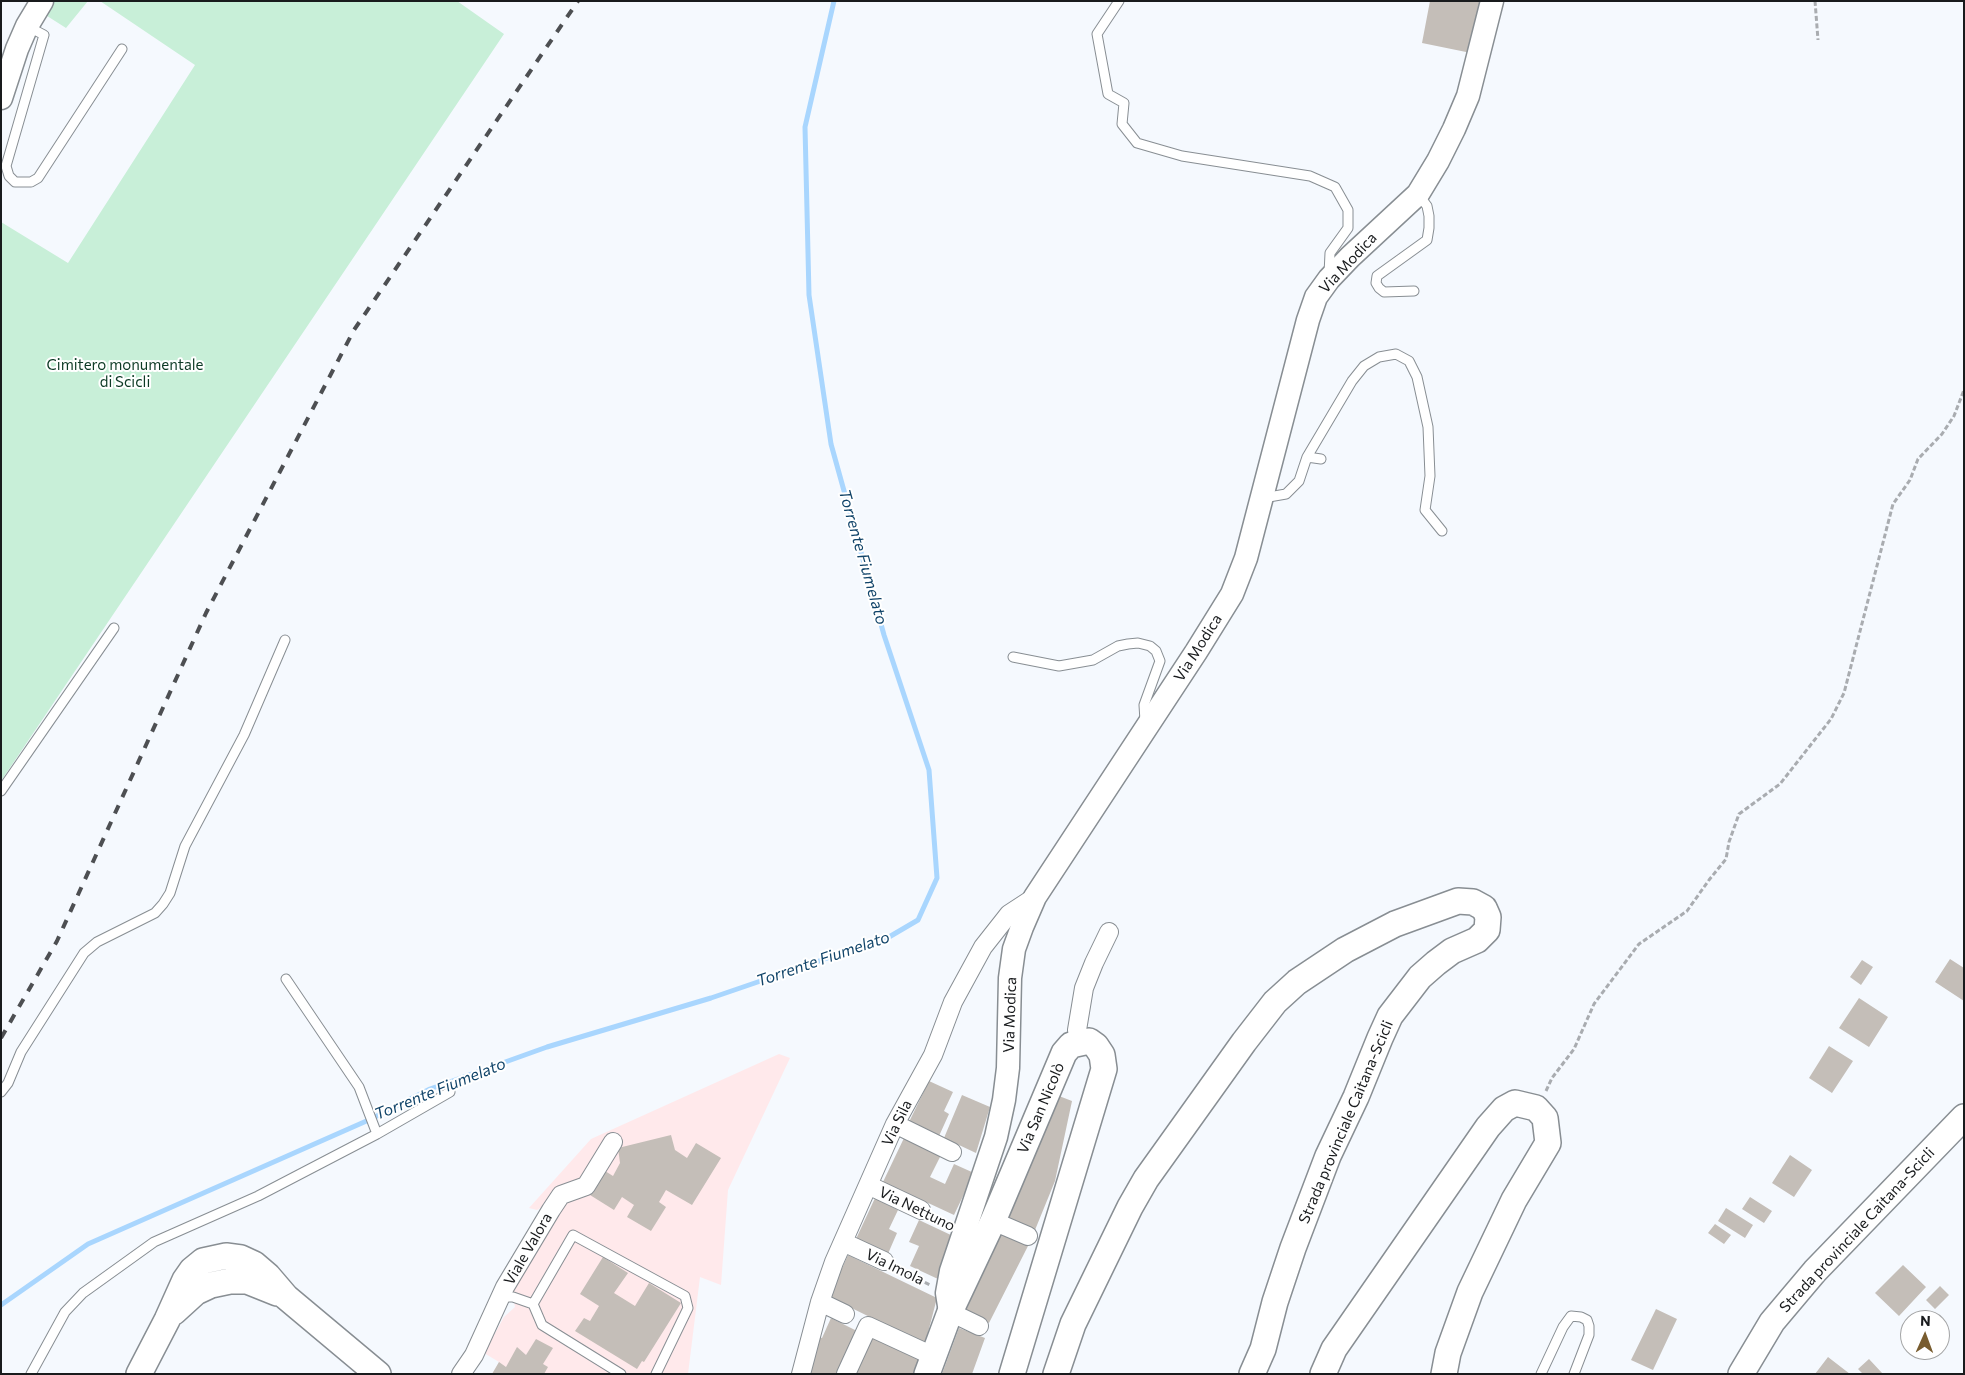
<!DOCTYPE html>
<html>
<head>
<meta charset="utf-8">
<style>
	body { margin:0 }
	#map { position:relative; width:1965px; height:1375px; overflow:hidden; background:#f5f9fe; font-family:Commissioner,sans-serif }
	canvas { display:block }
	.frame { position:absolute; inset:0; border:2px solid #191b1d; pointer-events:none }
	.north { position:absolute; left:1900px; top:1310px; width:50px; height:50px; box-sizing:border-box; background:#fff; border:1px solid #a3a4a5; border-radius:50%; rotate:2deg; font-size:14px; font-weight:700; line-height:20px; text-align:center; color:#191b1d }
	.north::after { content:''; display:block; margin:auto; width:18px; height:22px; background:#785c2f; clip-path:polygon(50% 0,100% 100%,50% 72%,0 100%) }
</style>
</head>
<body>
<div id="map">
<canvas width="1965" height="1375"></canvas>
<div class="frame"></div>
<div class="north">N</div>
</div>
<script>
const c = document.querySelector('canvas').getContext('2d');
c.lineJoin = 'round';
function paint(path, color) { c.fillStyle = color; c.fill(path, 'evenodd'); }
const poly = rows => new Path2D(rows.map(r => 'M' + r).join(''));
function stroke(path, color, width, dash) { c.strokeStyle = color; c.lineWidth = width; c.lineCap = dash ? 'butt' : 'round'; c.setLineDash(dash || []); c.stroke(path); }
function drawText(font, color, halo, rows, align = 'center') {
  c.font = font + ' Commissioner,sans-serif'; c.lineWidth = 4; c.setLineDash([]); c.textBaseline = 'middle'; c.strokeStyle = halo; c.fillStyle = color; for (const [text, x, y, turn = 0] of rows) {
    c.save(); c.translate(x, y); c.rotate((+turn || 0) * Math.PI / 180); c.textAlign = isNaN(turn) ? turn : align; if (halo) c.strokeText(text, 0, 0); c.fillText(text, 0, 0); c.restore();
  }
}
paint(poly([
	[779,1054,790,1058,728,1190,721,1285,700,1277,688,1374,492,1374,499,1362,484,1353,504,1317,515,1307,512,1291,557,1219,557,1213,544,1206,537,1210,529,1208,591,1139]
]), '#ffe9eb');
paint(poly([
	[55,1,88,1,66,28,44,14],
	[100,1,457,1,504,34,1,781,1,222,68,263,195,65]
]), '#c8efd8');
stroke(poly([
	[1,1305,88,1244,371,1119,430,1089,547,1047,711,998,889,937,918,920,937,878,929,770,884,635,831,444,809,295,805,127,834,1]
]), '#a9d6fe', 5);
paint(poly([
	[1430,1,1482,1,1471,53,1422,43],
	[1950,959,1964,968,1964,1001,1935,982],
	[1862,960,1873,967,1861,985,1850,977],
	[1859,998,1888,1017,1869,1047,1839,1028],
	[1829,1046,1853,1061,1832,1093,1809,1078],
	[929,1081,953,1092,944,1111,949,1114,939,1136,909,1122],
	[962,1095,990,1107,976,1153,944,1138],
	[1059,1096,1072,1101,1055,1181,1035,1230,1007,1219],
	[671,1135,675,1150,687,1158,696,1143,721,1158,692,1205,666,1190,659,1202,666,1207,651,1231,627,1217,634,1205,622,1197,614,1210,590,1195,605,1171,613,1176,620,1163,618,1148],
	[904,1138,941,1155,930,1177,945,1184,954,1164,974,1173,954,1215,883,1182],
	[1790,1155,1812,1170,1794,1197,1772,1183],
	[1750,1197,1772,1211,1764,1223,1742,1209],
	[875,1198,898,1210,889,1229,897,1233,887,1256,856,1239],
	[1726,1208,1753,1225,1745,1238,1718,1221],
	[919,1220,953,1236,938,1279,910,1266,919,1246,909,1242],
	[1715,1224,1731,1235,1724,1244,1708,1233],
	[1001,1233,1028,1246,989,1323,965,1312],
	[848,1255,937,1298,925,1344,829,1297],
	[603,1257,628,1273,614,1293,635,1306,649,1283,681,1303,644,1362,642,1361,637,1369,575,1331,584,1318,590,1321,599,1306,580,1294],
	[1903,1265,1926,1287,1899,1316,1875,1293],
	[1940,1286,1949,1295,1935,1309,1926,1300],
	[1656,1309,1677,1319,1653,1370,1631,1360],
	[831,1318,859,1332,838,1374,810,1374,819,1337,822,1338],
	[959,1328,985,1338,972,1374,942,1374],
	[871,1336,921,1360,917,1374,853,1374],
	[536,1339,553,1348,543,1364,548,1367,544,1374,492,1374,499,1362,506,1367,517,1347,526,1355],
	[1828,1357,1850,1374,1815,1374],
	[1869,1359,1883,1374,1863,1374,1858,1369]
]), '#c4beb8');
const service = poly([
	[1119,1,1097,34,1108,94,1124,103,1122,124,1137,143,1182,156,1310,176,1335,187,1348,210,1348,228,1330,253,1329,274],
	[27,26,44,35,6,166,9,176,15,182,31,182,38,178,122,49],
	[1414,291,1384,292,1379,288,1376,283,1377,276,1427,240,1429,228,1429,216,1427,206,1418,194],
	[1307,457,1352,381,1364,366,1379,357,1396,354,1409,361,1417,377,1428,427,1430,476,1425,510,1442,531],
	[1263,498,1286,494,1299,481,1307,457,1321,459],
	[1013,657,1059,666,1093,660,1118,646,1128,644,1138,643,1150,646,1156,651,1160,661,1144,705,1145,721],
	[1,791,114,628],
	[286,979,359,1087,377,1134],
	[1,1092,8,1083,21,1052,84,953,97,942,155,913,163,904,170,893,185,846,244,735,285,640],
	[501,1297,513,1297,533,1304,542,1325,621,1374],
	[533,1304,573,1235,685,1296,688,1308,656,1374],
	[31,1374,65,1312,83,1293,154,1242,258,1196,377,1134,450,1092],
	[1541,1374,1563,1327,1571,1316,1581,1317,1587,1320,1589,1326,1589,1335,1574,1374]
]);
const minor = poly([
	[1080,1042,1077,1030,1084,988,1094,963,1109,932],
	[895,1124,952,1152],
	[868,1185,921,1210],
	[993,1221,1028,1236],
	[843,1242,884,1261],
	[820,1302,845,1314],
	[950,1312,979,1326],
	[461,1374,474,1355,505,1287,551,1210,561,1195,586,1186,613,1142],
	[801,1374,820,1302,834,1262,895,1124,933,1055,953,1002,983,947,1009,914,1035,897],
	[846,1374,868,1326,933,1356]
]);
const tertiary = poly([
	[1,98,17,49,27,26,42,1],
	[950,1312,947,1293,951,1271,996,1137,1004,1100,1008,1068,1010,978,1014,949,1022,927,1035,897,1196,652,1232,594,1246,558,1308,320,1316,297,1329,279,1350,257,1418,194,1438,161,1454,129,1468,96,1492,1]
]);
const secondary = poly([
	[174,1312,196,1292,211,1285,230,1281,247,1281,277,1293],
	[139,1374,167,1320,185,1280,192,1270,203,1261,226,1256,241,1258,254,1264,268,1276,286,1297,378,1374],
	[927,1374,950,1312,993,1221,1064,1053,1071,1045,1089,1041,1096,1046,1102,1055,1104,1069,1012,1374],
	[1056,1374,1073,1324,1130,1207,1146,1179,1244,1042,1275,1002,1297,982,1345,950,1395,924,1458,901,1473,902,1484,908,1488,917,1487,930,1477,940,1452,951,1436,963,1420,977,1390,1016,1380,1038,1356,1097,1328,1156,1293,1248,1275,1302,1263,1349,1252,1374],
	[1323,1374,1334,1349,1488,1127,1504,1109,1515,1103,1536,1108,1545,1118,1548,1143,1514,1200,1470,1292,1448,1353,1444,1374],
	[1741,1374,1772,1322,1815,1271,1964,1117]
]);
stroke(service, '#888e93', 11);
stroke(minor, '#888e93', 20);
stroke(tertiary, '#888e93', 25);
stroke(secondary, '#888e93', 28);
stroke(poly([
	[1815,1,1818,40],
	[1546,1091,1552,1078,1574,1049,1594,1004,1639,944,1687,911,1709,880,1726,859,1729,842,1739,814,1780,784,1831,719,1844,693,1893,504,1910,480,1918,459,1942,434,1954,416,1964,390],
	[934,1217,946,1223],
	[898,1269,930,1285]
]), '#a9acb0', 3, [5, 2.5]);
stroke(service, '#fff', 9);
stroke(minor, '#fff', 18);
stroke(tertiary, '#fff', 22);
stroke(secondary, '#fff', 25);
stroke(poly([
	[1,1038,57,941,206,613,354,330,578,1]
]), '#4d4f52', 4, [9, 9]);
drawText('15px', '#191b1d', '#fff', [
	["Via Modica",1348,263,-47],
	["Via Modica",1198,648,-58],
	["Via Modica",1010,1015,-88],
	["Via San Nicolò",1041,1108,-67],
	["Strada provinciale Caitana-Scicli",1346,1122,-67],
	["Via Sila",897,1123,-64],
	["Via Nettuno",917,1209,26],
	["Strada provinciale Caitana-Scicli",1857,1230,-47],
	["Viale Valora",528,1249,-60],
	["Via Imola",895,1267,26]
]);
drawText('15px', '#0d3a25', '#fff', [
	["Cimitero monumentale",125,365],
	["di Scicli",125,382]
]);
drawText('italic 16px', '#114469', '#fff', [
	["Torrente Fiumelato",863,557,74],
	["Torrente Fiumelato",823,959,-19],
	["Torrente Fiumelato",440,1089,-22]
]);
</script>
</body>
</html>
